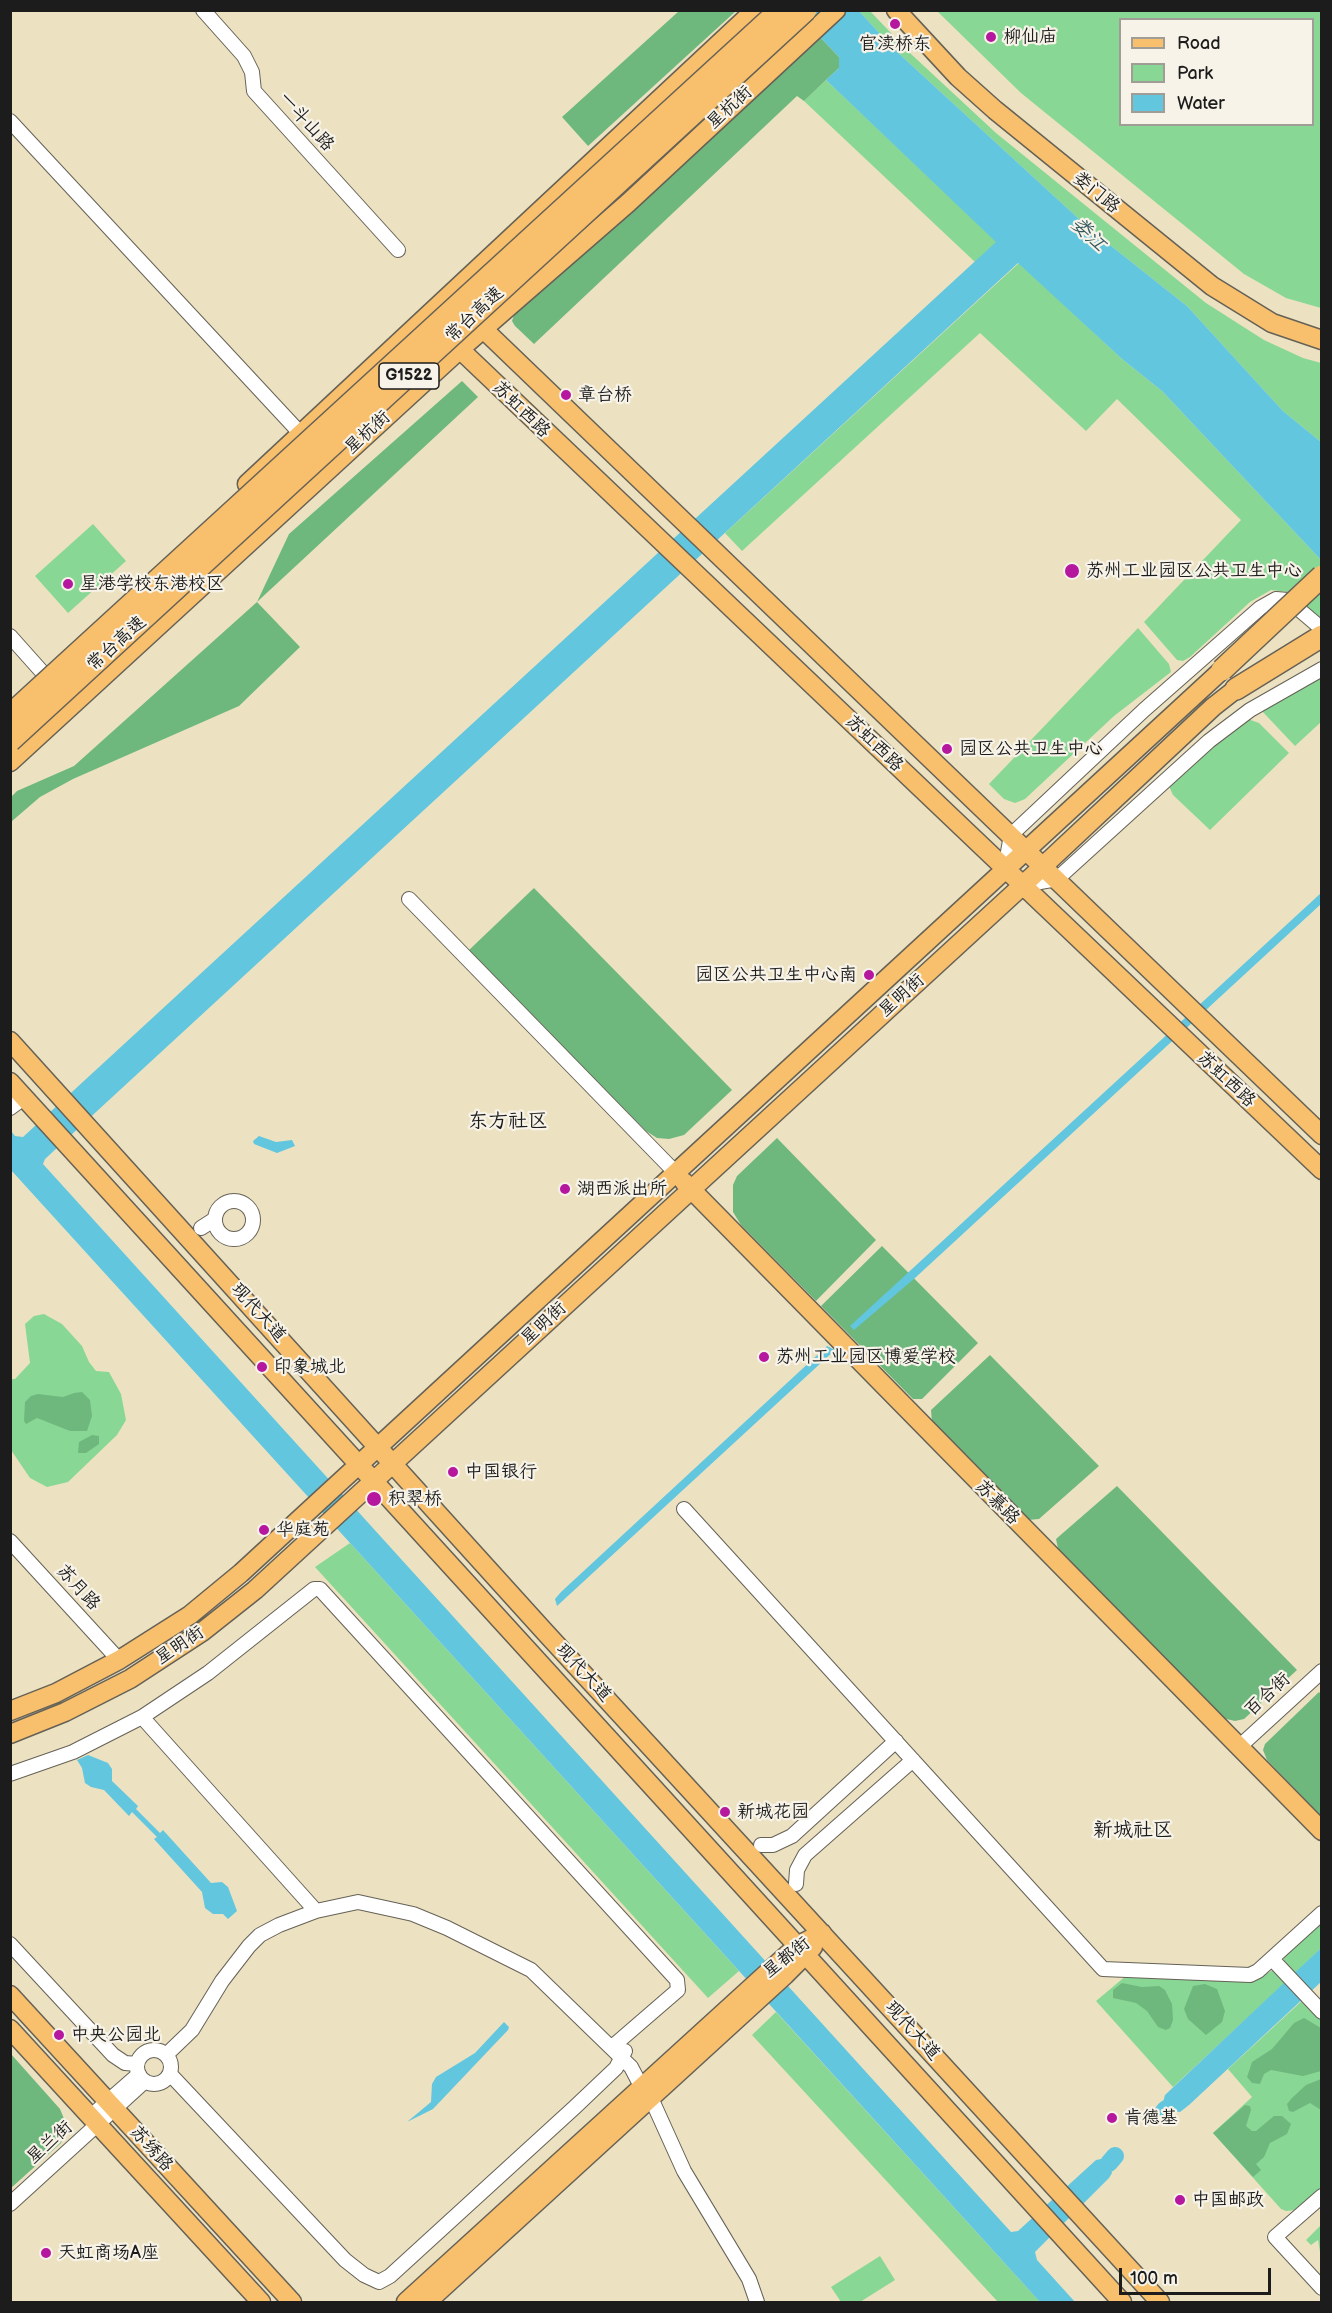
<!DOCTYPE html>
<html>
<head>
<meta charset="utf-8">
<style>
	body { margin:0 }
	#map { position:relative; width:1332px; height:2313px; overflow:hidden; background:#ece2c2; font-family:"Balsamiq Sans",sans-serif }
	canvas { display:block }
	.frame { position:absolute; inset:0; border:12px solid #1c1c1c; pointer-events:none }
	.legend { position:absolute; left:1119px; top:18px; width:195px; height:108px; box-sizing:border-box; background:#f7f3e8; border:2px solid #9f9d96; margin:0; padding:8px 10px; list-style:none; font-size:18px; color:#1c1c1c }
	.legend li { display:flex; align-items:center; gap:12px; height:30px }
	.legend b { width:30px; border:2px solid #9f9d96 }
	.scale { position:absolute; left:1119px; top:2268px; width:152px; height:27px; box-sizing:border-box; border:3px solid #1c1c1c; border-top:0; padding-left:8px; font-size:18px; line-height:21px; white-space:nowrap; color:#1c1c1c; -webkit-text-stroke:4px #f7f3e8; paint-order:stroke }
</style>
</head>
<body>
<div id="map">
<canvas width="1332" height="2313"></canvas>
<div class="frame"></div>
<ul class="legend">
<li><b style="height:8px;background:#f8bf6c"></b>Road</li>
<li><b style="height:16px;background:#89d795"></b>Park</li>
<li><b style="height:16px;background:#61c6de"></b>Water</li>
</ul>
<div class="scale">100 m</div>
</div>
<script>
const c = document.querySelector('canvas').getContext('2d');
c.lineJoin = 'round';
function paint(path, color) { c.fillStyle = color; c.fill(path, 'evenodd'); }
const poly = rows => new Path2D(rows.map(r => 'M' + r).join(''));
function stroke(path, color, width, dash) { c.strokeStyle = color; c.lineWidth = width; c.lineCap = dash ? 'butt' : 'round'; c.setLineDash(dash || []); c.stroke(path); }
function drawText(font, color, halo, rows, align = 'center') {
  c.font = font + ' "Balsamiq Sans","LXGW WenKai TC",sans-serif'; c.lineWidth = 4.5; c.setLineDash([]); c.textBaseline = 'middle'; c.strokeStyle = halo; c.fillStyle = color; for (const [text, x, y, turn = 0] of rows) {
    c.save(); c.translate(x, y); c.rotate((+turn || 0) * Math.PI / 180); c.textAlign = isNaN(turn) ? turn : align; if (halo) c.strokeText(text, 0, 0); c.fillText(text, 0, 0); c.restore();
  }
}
paint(poly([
	[859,11,870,11,910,53,996,133,1206,303,1264,340,1303,358,1321,363,1321,442,1283,411,1187,306,1091,230,895,50],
	[937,11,1321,11,1321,308,1286,298,1244,274,1021,93],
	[1120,20,1312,20,1312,124,1120,124],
	[826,80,997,242,975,262,804,101],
	[1019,263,1122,359,1162,391,1321,560,1321,623,1288,592,1271,590,1250,602,1190,657,1183,661,1177,660,1144,622,1241,520,1117,399,1086,431,980,333,742,551,725,533],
	[93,524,126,561,68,613,35,576],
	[1138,628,1169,664,1171,672,1114,716,1025,799,1015,803,1004,799,989,784],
	[1321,672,1321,722,1295,746,1261,710],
	[1248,719,1259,723,1289,753,1210,830,1173,795,1169,786,1219,740],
	[44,1314,62,1324,82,1346,89,1362,96,1371,109,1372,121,1394,126,1420,117,1435,68,1482,47,1487,30,1478,11,1450,10,1379,15,1379,30,1363,25,1324,34,1316],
	[350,1543,739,1971,708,1998,315,1567],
	[1321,1919,1321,1948,1293,1975,1284,1962,1284,1955],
	[1273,1970,1287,1981,1173,2087,1096,2001,1127,1975,1252,1982],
	[1305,1998,1321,2016,1321,2190,1296,2210,1286,2211,1281,2209,1213,2133,1252,2097,1228,2069],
	[776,2012,1040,2302,998,2302,752,2035],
	[1321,2225,1321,2258,1318,2240,1311,2245,1306,2240],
	[880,2256,895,2280,860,2302,841,2302,831,2287]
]), '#89d795');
paint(poly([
	[679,11,736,11,588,146,562,117],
	[820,37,839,57,839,68,826,80,804,101,797,96,534,344,515,326,512,321,515,312],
	[462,381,478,397,257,602,300,647,239,706,73,779,40,797,11,822,11,797,17,791,74,766,257,602,289,534],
	[534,888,732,1090,684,1135,669,1139,657,1138,646,1131,468,951],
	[777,1138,876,1240,816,1301,741,1225,733,1212,733,1185,737,1176],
	[882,1246,978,1343,922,1399,913,1399,821,1306],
	[990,1355,1099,1466,1039,1519,1028,1520,932,1423,931,1410],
	[74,1393,82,1392,90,1400,92,1416,87,1431,70,1431,37,1418,26,1424,24,1421,25,1402,31,1396,38,1394,63,1397],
	[92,1435,99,1436,99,1444,86,1453,78,1453,79,1442],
	[1117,1486,1297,1670,1244,1719,1235,1721,1222,1718,1059,1553,1056,1539],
	[1319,1692,1322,1695,1321,1816,1267,1760,1263,1750,1265,1744],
	[1122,1983,1142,1987,1159,1986,1165,1990,1172,2004,1173,2020,1170,2028,1166,2030,1158,2027,1147,2011,1136,2003,1113,1998,1113,1990],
	[1205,1984,1217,1989,1225,2011,1222,2022,1206,2035,1188,2019,1184,2009,1193,1986],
	[1304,2018,1321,2028,1321,2071,1303,2076,1271,2070,1264,2074,1260,2084,1252,2083,1247,2077,1252,2062,1272,2049,1294,2023],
	[11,2054,60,2109,67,2126,61,2143,11,2188],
	[1321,2079,1321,2110,1310,2103,1293,2112,1289,2111,1287,2104,1292,2098,1306,2085],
	[1245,2105,1250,2106,1251,2110,1246,2126,1252,2131,1256,2131,1274,2116,1282,2116,1291,2124,1287,2134,1270,2143,1264,2157,1256,2164,1261,2170,1253,2177,1213,2133]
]), '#6eb87e');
paint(poly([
	[795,11,859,11,895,50,1091,230,1187,306,1283,411,1321,442,1321,560,1162,391,1122,359,1018,263,45,1159,43,1164,1011,2232,1018,2231,1096,2160,1101,2159,1109,2163,1112,2173,1109,2178,1035,2252,1037,2260,1075,2302,1040,2302,11,1170,11,1131,15,1136,23,1137,996,242,826,80,839,68,839,57],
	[1321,893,1321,904,915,1278,854,1330,850,1326],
	[259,1136,276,1142,292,1140,295,1146,277,1153,254,1144,253,1141],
	[827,1346,835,1350,557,1606,555,1599,561,1592],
	[88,1755,108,1763,112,1769,112,1781,138,1806,136,1809,160,1833,163,1830,211,1883,222,1882,228,1887,237,1911,228,1919,223,1914,213,1914,205,1908,202,1892,154,1839,157,1837,132,1812,129,1816,104,1790,91,1787,85,1783,82,1768,77,1760],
	[1321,1948,1321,1982,1189,2105,1180,2112,1168,2111,1163,2102,1165,2095],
	[504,2022,509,2027,508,2030,433,2109,407,2122,431,2102,432,2084,436,2077,475,2053]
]), '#61c6de');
stroke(poly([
	[1164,2111,1166,2109],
	[1109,2163,1115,2156]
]), '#61c6de', 18);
const minor = poly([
	[203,10,244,56,252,72,254,91,398,250],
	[10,121,301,434],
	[10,636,43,673],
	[1005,869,1011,835,1144,710,1260,608,1276,599,1288,600,1322,629],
	[1023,885,1057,879,1209,741,1250,710,1322,669],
	[409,899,675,1172],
	[10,1108,25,1097],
	'215 1220a19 19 0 1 1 38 0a19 19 0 1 1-38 0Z',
	[201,1228,215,1219],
	[684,1509,1103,1969,1250,1975,1258,1971,1322,1913],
	[10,1541,119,1660],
	[142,1717,316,1911],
	[1239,1747,1322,1671],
	[10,1774,73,1752,142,1717,208,1673,314,1589,320,1589,677,1980,678,1990,612,2047],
	[761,1845,773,1845,792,1836,896,1741],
	[796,1884,797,1870,805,1855,913,1760],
	[10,1944,113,2055,125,2063,137,2064],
	[1272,1959,1322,2012],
	'137 2067a17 17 0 1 1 34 0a17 17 0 1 1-34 0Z',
	[166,2055,192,2030,222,1981,249,1946,260,1935,279,1925,316,1911,358,1902,413,1914,447,1928,531,1970,631,2067,642,2088,651,2098,684,2171,749,2279,757,2302],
	[170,2074,345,2260,364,2275,379,2282,390,2276,575,2107,616,2068,625,2051],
	[91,2116,139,2074],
	[1322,2196,1275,2237,1322,2288],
	[10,2204,145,2081]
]);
const major = poly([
	[896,10,958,77,995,110,1212,286,1272,323,1322,340],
	[450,297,1322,1135],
	[427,318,1322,1170],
	[247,484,755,10],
	[10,762,459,350,628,203,836,10],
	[10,1041,544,1631,1160,2302],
	[10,1082,1122,2302],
	[684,1182,1322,1831],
	[10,1711,56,1693,119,1660,190,1615,241,1573,1222,670],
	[10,1734,65,1712,130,1679,202,1632,255,1590,1023,885,1213,707,1236,689],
	[10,1995,292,2302],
	[10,2029,261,2302],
	[406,2302,776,1965,797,1946,822,1933],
	[427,2302,785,1975,813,1947]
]);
const highway = poly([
	[1236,689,1322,636]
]);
stroke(minor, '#656156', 16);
stroke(major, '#656156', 21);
stroke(highway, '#656156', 24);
stroke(minor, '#fff', 14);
stroke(major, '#f8bf6c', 18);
stroke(highway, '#f8bf6c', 21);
const highwayBridge = poly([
	[1222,670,1322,576],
	[10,715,780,10],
	[10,741,806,10]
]);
stroke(highwayBridge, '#656156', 24, []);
stroke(highwayBridge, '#f8bf6c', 21);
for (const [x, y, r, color] of [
	[895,24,6,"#b5179e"],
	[991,37,6,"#b5179e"],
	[566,395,6,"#b5179e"],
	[1072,571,8,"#b5179e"],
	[68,584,6,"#b5179e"],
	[947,749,6,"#b5179e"],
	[869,975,6,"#b5179e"],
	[565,1189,6,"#b5179e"],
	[764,1357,6,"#b5179e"],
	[262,1367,6,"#b5179e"],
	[453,1472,6,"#b5179e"],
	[374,1499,8,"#b5179e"],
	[264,1530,6,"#b5179e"],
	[725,1812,6,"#b5179e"],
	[59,2035,6,"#b5179e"],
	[1112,2118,6,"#b5179e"],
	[1180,2200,6,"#b5179e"],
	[46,2253,6,"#b5179e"]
]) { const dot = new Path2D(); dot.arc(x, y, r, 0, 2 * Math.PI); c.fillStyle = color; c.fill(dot); stroke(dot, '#f7f3e8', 2); }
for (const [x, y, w] of [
	[409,376,60]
]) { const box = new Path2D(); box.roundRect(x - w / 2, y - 13, w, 26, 4.5); c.fillStyle = '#f7f3e8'; c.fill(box); stroke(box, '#1c1c1c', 1.5); }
drawText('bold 16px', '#1c1c1c', null, [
	["G1522",409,376]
]);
drawText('18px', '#1c1c1c', '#f7f3e8', [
	["柳仙庙",1003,37],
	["官渎桥东",895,44,"center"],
	["章台桥",578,395],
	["苏州工业园区公共卫生中心",1086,571],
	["星港学校东港校区",80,584],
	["园区公共卫生中心",959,749],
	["园区公共卫生中心南",857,975,"right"],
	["湖西派出所",577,1189],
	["苏州工业园区博爱学校",776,1357],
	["印象城北",274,1367],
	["中国银行",465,1472],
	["积翠桥",388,1499],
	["华庭苑",276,1530],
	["新城花园",737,1812],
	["中央公园北",71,2035],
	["肯德基",1124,2118],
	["中国邮政",1192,2200],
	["天虹商场A座",58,2253]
], 'left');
drawText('18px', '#1c1c1c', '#f7f3e8', [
	["星杭街",730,108,-43],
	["一斗山路",306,122,48],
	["娄门路",1096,193,39],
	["常台高速",475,315,-43],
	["苏虹西路",521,410,44],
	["星杭街",368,433,-43],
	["常台高速",117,644,-42],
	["苏虹西路",874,744,44],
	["星明街",902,996,-42],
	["苏虹西路",1226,1080,43],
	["现代大道",258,1313,48],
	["星明街",544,1324,-43],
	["苏慕路",997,1503,45],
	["苏月路",78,1588,47],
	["星明街",180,1646,-34],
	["现代大道",583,1673,47],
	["百合街",1268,1695,-43],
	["星都街",787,1958,-38],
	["现代大道",912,2031,48],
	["星兰街",50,2143,-42],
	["苏绣路",151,2149,48]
]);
drawText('italic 20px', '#345860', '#f7f3e8', [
	["娄江",1088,235,44]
]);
drawText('20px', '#1c1c1c', '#f7f3e8', [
	["东方社区",508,1122],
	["新城社区",1133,1831]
]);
</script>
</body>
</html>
